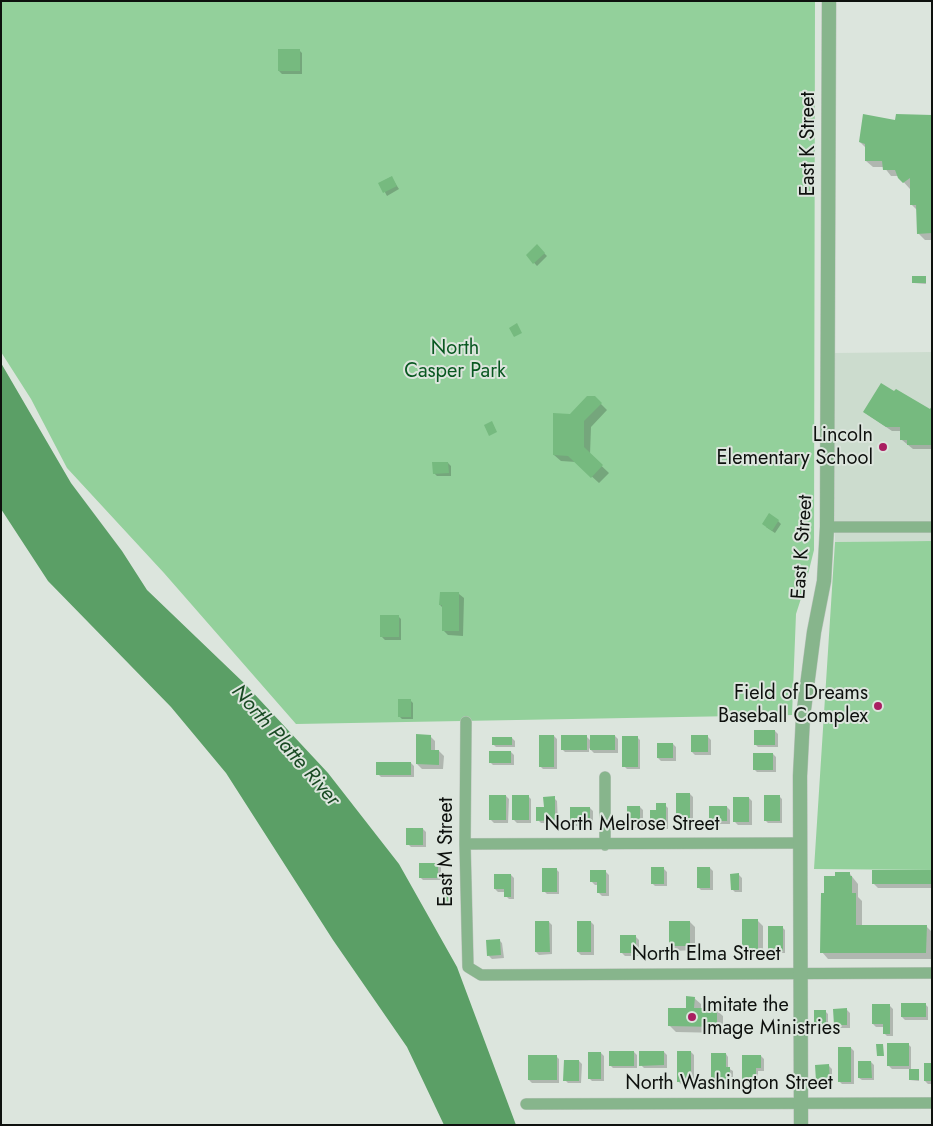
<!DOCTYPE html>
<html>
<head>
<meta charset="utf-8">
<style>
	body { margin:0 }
	#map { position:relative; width:933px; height:1126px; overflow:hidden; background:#dce5dd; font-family:Jost,sans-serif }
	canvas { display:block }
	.frame { position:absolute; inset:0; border:2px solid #0e110e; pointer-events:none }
</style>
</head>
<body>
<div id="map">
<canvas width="933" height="1126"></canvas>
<div class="frame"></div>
</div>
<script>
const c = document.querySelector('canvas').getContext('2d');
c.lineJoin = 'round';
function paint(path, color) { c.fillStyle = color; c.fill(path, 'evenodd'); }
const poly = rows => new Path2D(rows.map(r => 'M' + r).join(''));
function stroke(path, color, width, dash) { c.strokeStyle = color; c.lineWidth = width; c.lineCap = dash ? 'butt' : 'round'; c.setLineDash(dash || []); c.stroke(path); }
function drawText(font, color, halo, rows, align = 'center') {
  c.font = font + ' Jost,sans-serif'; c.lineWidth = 4; c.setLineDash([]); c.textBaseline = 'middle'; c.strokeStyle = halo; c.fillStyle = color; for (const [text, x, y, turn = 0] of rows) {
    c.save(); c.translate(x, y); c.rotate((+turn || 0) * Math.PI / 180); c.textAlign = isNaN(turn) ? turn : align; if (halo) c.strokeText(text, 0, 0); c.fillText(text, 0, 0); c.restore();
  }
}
paint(poly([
	[932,352,932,541,835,542,834,353]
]), '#ccdcce');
paint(poly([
	[815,1,814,550,805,586,796,614,792,715,296,724,164,573,67,468,31,399,1,352,1,2],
	[932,541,932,870,814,869,835,542]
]), '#93d09b');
paint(poly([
	[1,363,71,483,122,551,147,590,245,684,328,773,399,864,457,967,516,1125,444,1125,407,1047,333,940,226,773,171,707,48,581,1,509]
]), '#5b9f66');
paint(poly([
	[299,50,302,53,302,74,282,74,279,71],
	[932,116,932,240,925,240,918,233,918,211,911,204,910,189,898,176,891,176,884,167,873,167,866,161,866,148,860,142,896,121],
	[391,177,399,189,387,196,380,183],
	[537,246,547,256,537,266,527,255],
	[925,277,926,284,914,283],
	[594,397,607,410,591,427,590,455,609,473,599,483,576,462,561,461,554,455,570,415],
	[932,409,932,449,913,449,902,440,901,431,892,431,864,412,931,411],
	[448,463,451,466,451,476,437,476,434,473],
	[778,521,781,524,775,533,766,527],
	[459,594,464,598,463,636,448,635,443,630,443,608,440,605],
	[398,616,401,619,401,640,385,640,382,637],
	[410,700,413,703,413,719,402,719,399,716],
	[775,731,778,734,778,747,758,747,755,744],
	[430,736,435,741,435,751,439,751,444,756,443,769,422,769,417,764],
	[554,736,557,739,557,769,543,769,540,766],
	[586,736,591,741,615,736,618,739,618,753,594,753,589,748,589,752,565,752,562,749],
	[637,737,640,740,640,769,627,769,624,766],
	[708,737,711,740,711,755,695,755,692,752],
	[512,738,515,741,515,747,496,747,493,744],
	[673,744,676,747,676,761,661,761,658,758],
	[511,752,514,755,514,765,493,765,490,762],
	[773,754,776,757,776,772,757,772,754,769],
	[411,763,414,766,414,777,381,777,378,774],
	[690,794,693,797,693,826,680,826,677,823],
	[506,796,509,799,508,823,494,823,491,820],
	[528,796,531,799,531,823,517,823,514,820],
	[779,796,782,799,782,823,768,823,765,820],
	[554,798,557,801,558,823,541,823,538,820],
	[749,798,752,801,752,825,738,825,735,822],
	[665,805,668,808,668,829,654,829,651,826,658,812],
	[640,807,643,810,643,828,631,828,628,825],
	[727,807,730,810,730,824,713,824,710,821],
	[590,808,593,811,593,826,574,826,571,823],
	[423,829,426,832,426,847,411,847,408,844],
	[438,864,441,867,441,874,450,874,453,877,453,905,446,905,443,902,443,880,423,880,420,877],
	[710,868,713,871,713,890,701,890,698,887],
	[556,869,559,872,559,894,547,894,544,891],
	[664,869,667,872,667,886,655,886,652,883],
	[606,872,609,875,609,896,602,896,599,893,599,885,595,885,592,882],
	[932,872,932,888,878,888,873,883],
	[850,874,858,884,858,897,862,901,862,926,926,926,932,932,932,959,828,959,822,952,826,894,837,877],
	[511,875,514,878,514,899,509,899,506,896,506,892,498,892,495,889],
	[739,875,742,878,742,892,735,892,732,889],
	[758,921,763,926,763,957,748,957,743,952],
	[549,922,552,925,552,954,539,955,536,952],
	[591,922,594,925,594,955,581,955,578,952],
	[690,922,695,927,695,950,675,951,670,946],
	[782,927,785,930,785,953,773,953,770,950],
	[636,937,639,940,639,956,625,956,622,953],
	[499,940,502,943,504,958,492,959,489,956],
	[694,998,701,1004,701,1010,716,1010,723,1016,723,1033,676,1032,669,1025,687,1009],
	[925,1004,928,1007,928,1020,905,1020,902,1017],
	[890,1006,893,1009,893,1036,887,1036,884,1033,884,1027,876,1027,873,1024],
	[847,1010,850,1013,850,1028,838,1028,835,1025],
	[825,1011,828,1014,828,1029,818,1029,815,1026],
	[908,1044,911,1047,911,1071,919,1072,919,1081,910,1080,910,1069,892,1069,889,1066],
	[851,1048,854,1051,854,1084,842,1084,839,1081],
	[634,1052,637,1055,637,1068,613,1068,610,1065],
	[664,1052,667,1055,667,1068,644,1068,641,1065],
	[691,1052,694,1055,694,1084,681,1084,678,1081],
	[601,1053,604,1056,604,1081,592,1081,589,1078],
	[726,1054,728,1057,728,1068,733,1071,733,1077,728,1077,728,1082,715,1082,712,1080],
	[556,1056,559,1059,559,1083,532,1083,529,1080],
	[761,1056,764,1059,764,1071,758,1071,758,1082,747,1082,744,1080],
	[579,1061,582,1064,581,1083,568,1083,565,1080],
	[871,1062,874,1065,874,1080,862,1080,859,1078],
	[932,1065,932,1084,928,1084,925,1081],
	[829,1066,832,1069,832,1084,820,1084,817,1081]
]), '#0003');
paint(poly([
	[278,49,300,49,300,71,278,71],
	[863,114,895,120,896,114,932,115,932,233,917,234,916,205,910,205,910,178,903,183,898,178,895,170,883,170,882,161,865,161,865,144,859,142],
	[392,176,397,186,383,193,378,183],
	[537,244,545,253,533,264,526,255],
	[912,276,926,276,926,283,912,283],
	[517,323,522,333,514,337,509,328],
	[881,383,894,391,896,389,930,409,932,406,932,445,907,445,907,440,900,440,900,427,886,427,863,412],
	[587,396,595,396,602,403,584,421,584,447,603,465,591,478,568,456,553,455,553,413,570,414],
	[492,421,497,432,489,436,484,425],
	[432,462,448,462,449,473,433,474],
	[769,513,779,520,772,531,762,524],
	[440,592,459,592,459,631,442,631,442,605,439,605],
	[380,615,399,615,399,637,380,637],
	[398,699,411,699,411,717,398,717],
	[754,730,775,730,775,745,754,745],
	[416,734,431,735,431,750,439,750,439,765,416,764],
	[539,735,554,735,554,767,539,767],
	[561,735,587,735,587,750,561,750],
	[590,735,615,735,615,750,590,750],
	[691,735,708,735,708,752,691,752],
	[622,736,638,736,638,767,622,767],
	[492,737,512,737,512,745,492,745],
	[657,743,673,743,673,758,657,758],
	[489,751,511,751,511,763,489,763],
	[753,753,773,753,773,770,753,770],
	[376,762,411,762,411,775,376,775],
	[676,793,690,793,690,824,676,824],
	[489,795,506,795,506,820,489,820],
	[512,795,529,795,529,820,512,820],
	[764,795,780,795,780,821,764,821],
	[555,796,555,820,536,821,536,807,544,807,543,797],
	[733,797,749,797,749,822,733,822],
	[656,803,666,803,666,827,650,827,650,810,656,810],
	[627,806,640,806,640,826,627,826],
	[709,806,727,806,727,821,709,821],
	[570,807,590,807,590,824,570,824],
	[406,828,423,828,423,845,406,845],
	[419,863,438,863,438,878,419,878],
	[651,867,664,867,664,884,651,884],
	[697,867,710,867,710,888,697,888],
	[542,868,557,868,557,892,542,892],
	[590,870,606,870,606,893,597,893,597,882,590,882],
	[872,870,932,870,932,884,872,884],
	[835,872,850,872,850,876,852,876,852,893,856,893,856,925,927,925,926,953,820,953,821,893,824,893,824,876,835,876],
	[442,873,450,873,450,902,442,902],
	[739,873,739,890,731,890,730,874],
	[494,874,511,874,511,897,504,897,504,889,494,889],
	[742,919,758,919,758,953,742,953],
	[535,921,549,921,550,952,535,952],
	[577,921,591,921,591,952,577,952],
	[669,921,690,921,690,946,669,946],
	[768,926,783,926,783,951,768,951],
	[620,935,636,935,636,953,620,953],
	[500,939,501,955,487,956,486,940],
	[686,996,695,997,694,1008,717,1008,717,1027,668,1026,668,1008,686,1008],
	[901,1003,926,1003,926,1017,901,1017],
	[872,1004,890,1004,890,1034,883,1034,883,1024,872,1024],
	[847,1008,847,1025,834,1025,833,1009],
	[814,1010,826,1010,826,1027,814,1027],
	[887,1043,909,1043,909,1066,887,1066],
	[876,1044,883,1044,884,1056,877,1056],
	[838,1047,851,1047,851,1082,838,1082],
	[609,1051,634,1051,634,1066,609,1066],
	[639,1051,664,1051,664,1065,639,1066],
	[677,1051,691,1051,691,1082,677,1082],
	[588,1052,601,1052,601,1079,588,1079],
	[711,1053,726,1053,726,1067,730,1067,730,1074,726,1074,726,1080,711,1080],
	[528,1055,557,1055,557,1080,528,1080],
	[742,1055,761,1055,761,1068,756,1068,756,1080,742,1080],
	[564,1060,579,1060,579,1081,563,1081],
	[858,1061,871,1061,872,1078,858,1078],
	[924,1063,932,1063,932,1081,924,1081],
	[829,1064,830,1081,816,1081,815,1065],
	[909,1069,919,1069,919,1080,909,1080]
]), '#76ba7f');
const minor = poly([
	[827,527,932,527],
	[466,722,465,844,468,967,481,975,932,973],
	[605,777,605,845],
	[465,844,800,843],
	[526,1104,932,1103]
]);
const tertiary = poly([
	[801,1125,800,776,803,717,814,632,824,581,827,527,829,1]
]);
stroke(minor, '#bbc3bc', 12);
stroke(tertiary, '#bbc3bc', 15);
stroke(minor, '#87b58c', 11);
stroke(tertiary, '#87b58c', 14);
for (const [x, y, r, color] of [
	[883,447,5,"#a91e61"],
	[878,706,5,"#a91e61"],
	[692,1017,5,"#a91e61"]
]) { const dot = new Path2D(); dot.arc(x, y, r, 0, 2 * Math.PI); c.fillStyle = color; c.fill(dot); stroke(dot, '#dce5dd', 2); }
drawText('20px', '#0e110e', '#dce5dd', [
	["East K Street",809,144,-90],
	["East K Street",803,547,-86],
	["North Melrose Street",632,825],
	["East M Street",447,852,-90],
	["North Elma Street",706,955],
	["North Washington Street",729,1084]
]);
drawText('20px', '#095821', '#dce5dd', [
	["North",455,349],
	["Casper Park",455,372]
]);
drawText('20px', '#0e110e', '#dce5dd', [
	["Lincoln",873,436],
	["Elementary School",873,459],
	["Field of Dreams",868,694],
	["Baseball Complex",868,717],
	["Imitate the",702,1006,"left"],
	["Image Ministries",702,1029,"left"]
], 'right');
drawText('italic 21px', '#194a23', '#dce5dd', [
	["North Platte River",285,746,49]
]);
</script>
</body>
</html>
